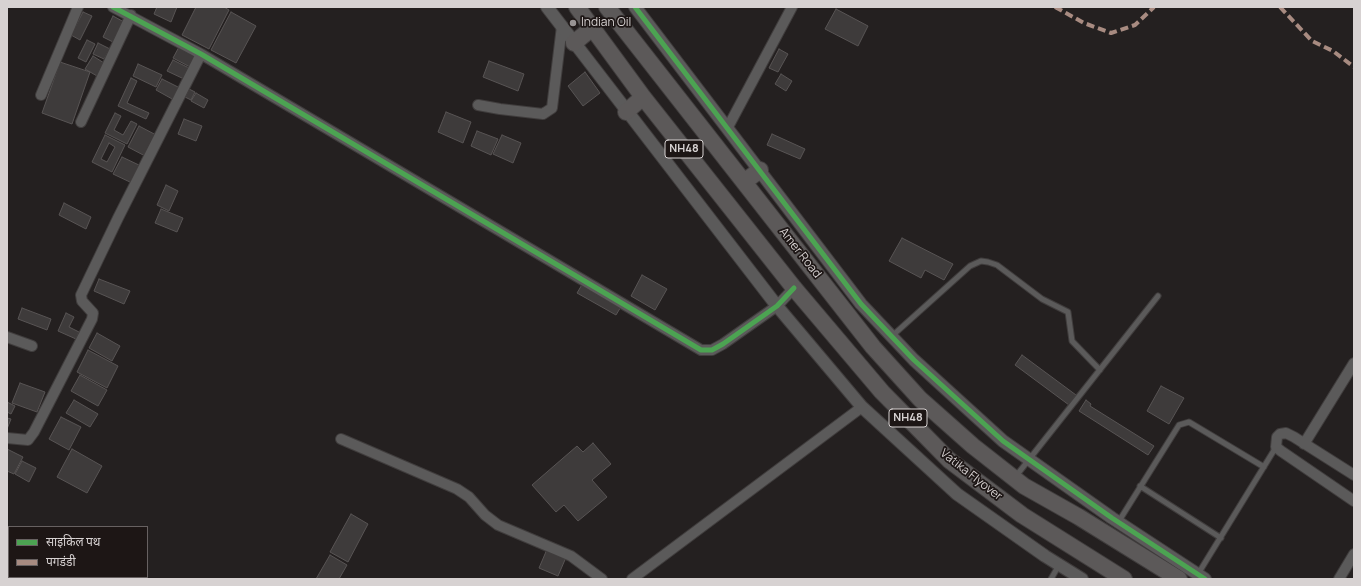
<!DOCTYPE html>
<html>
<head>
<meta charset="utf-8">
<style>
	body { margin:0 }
	#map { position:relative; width:1361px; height:586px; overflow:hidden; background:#242020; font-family:Manrope,"Noto Sans Devanagari",sans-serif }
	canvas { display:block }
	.frame { position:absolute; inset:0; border:8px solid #d7d2d2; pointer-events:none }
	.legend { position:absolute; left:8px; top:526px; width:140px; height:52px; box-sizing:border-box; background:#1d1615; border:1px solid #676161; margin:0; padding:5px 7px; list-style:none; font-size:12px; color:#d7d2d2 }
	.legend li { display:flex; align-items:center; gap:8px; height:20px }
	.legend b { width:20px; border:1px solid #676161 }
</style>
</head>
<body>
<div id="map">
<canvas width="1361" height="586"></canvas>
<div class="frame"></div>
<ul class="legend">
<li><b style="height:5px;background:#4ca352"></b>साइकिल पथ</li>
<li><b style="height:5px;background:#a88b81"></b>पगडंडी</li>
</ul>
</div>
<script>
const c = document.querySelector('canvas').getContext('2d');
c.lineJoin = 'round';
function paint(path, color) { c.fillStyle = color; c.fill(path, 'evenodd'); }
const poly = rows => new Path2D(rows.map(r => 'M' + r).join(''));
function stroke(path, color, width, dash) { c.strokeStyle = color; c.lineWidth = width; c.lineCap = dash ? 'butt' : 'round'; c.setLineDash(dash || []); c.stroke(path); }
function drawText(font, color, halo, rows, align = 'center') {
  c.font = font + ' Manrope,sans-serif'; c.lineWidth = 3.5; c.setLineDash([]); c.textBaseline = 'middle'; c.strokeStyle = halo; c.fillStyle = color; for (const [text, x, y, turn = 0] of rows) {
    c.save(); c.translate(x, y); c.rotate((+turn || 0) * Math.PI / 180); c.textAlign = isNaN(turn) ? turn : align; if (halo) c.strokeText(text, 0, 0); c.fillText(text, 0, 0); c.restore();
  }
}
const building = poly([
	[157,7,177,7,171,22,154,14,157,7],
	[196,7,224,7,229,10,209,49,182,35,196,7],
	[836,9,868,26,858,46,825,29,836,9],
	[83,12,92,16,80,40,71,35,83,12],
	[231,12,256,26,236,63,211,50,231,12],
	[113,16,126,23,115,43,103,37,113,16],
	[87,40,95,44,86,62,78,58,87,40],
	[98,43,110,49,104,59,93,54,98,43],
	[179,47,196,55,190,67,173,58,179,47],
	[779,49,788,54,778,72,769,68,779,49],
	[93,56,104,63,97,76,85,69,93,56],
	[173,60,189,68,184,79,167,71,173,60],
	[489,61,524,74,518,91,483,77,489,61],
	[60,62,90,72,72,124,42,113,60,62],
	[138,64,162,75,156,87,133,76,138,64],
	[585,72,600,93,583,106,568,86,585,72],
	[781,74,792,81,786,91,775,84,781,74],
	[131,78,137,81,127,103,149,113,146,119,118,106,131,78],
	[162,79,180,88,174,100,156,90,162,79],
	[189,89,195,92,191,100,185,97,189,89],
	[196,93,208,100,204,108,191,101,196,93],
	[446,112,471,122,463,143,438,132,446,112],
	[115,113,121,116,114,130,123,135,131,121,137,124,127,144,105,133,115,113],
	[184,119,202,126,196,141,178,134,184,119],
	[139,126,158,136,147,157,128,147,139,126],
	[477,131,498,139,491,155,471,146,477,131],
	[772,134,805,149,800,159,767,145,772,134],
	[105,135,125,145,112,172,92,162,105,135],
	[109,143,115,147,107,162,101,159,109,143],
	[502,135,521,143,513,163,493,154,502,135],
	[122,157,141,166,132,183,113,174,122,157],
	[166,185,178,191,169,211,157,205,166,185],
	[64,203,91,217,86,229,59,215,64,203],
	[161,209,183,218,177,232,155,223,161,209],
	[902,238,953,264,944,280,925,270,921,278,889,261,902,238],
	[642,275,667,289,655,310,631,296,642,275],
	[99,279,130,291,124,304,94,291,99,279],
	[583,283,622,305,616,315,577,293,583,283],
	[22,308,51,319,47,330,18,319,22,308],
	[66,313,74,317,69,327,79,332,76,339,58,331,66,313],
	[97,333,120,346,112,361,89,348,97,333],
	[88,350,118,366,107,388,77,372,88,350],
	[1022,355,1076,395,1069,405,1015,365,1022,355],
	[80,375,107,390,98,406,71,391,80,375],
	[20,383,45,392,37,412,12,403,20,383],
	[1161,386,1184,398,1169,424,1147,411,1161,386],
	[74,400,98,414,90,427,66,413,74,400],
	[1086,400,1091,404,1090,406,1154,446,1148,455,1079,411,1086,400],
	[7,402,15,406,11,414,7,412,7,402],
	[61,417,81,427,69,450,49,439,61,417],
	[7,418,11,419,7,429,7,418],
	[593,443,611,464,592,480,607,497,578,521,564,505,556,512,532,485,577,446,583,452,593,443],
	[7,449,23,457,14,474,7,471,7,449],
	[72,449,102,466,87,493,57,477,72,449],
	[22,461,36,468,29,482,15,474,22,461],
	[351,514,368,524,348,562,330,552,351,514],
	[548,547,567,555,558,576,539,568,548,547],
	[330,555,347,565,339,579,316,579,330,555]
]);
paint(building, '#3e3b3b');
stroke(building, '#585454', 1);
const service = poly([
	[892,336,970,266,981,261,988,262,997,265,1042,299,1068,312,1072,341,1100,370],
	[1016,476,1158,296],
	[1140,486,1221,538],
	[1119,521,1179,425,1189,422,1264,467],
	[1198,574,1276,447],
	[1051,579,1059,565]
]);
const minor = poly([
	[113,7,201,54,701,350,712,350,723,344,777,306,794,288],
	[41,95,78,7],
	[478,105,500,109,543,114,552,108,562,26],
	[81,122,131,15],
	[728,127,792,7],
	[7,337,32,346],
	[7,438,28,440,34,432,92,319,93,313,82,301,81,295,118,218,201,54],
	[341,439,457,489,469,497,485,515,498,525,571,556,602,579],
	[1304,444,1354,363],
	[1354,475,1294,437,1286,433,1280,434,1277,437,1276,447,1281,451,1354,501],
	[632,579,862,407],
	[1339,579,1354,554]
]);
const tertiary = poly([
	[547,7,777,306,862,407,957,494,1045,556,1082,579],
	[635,7,861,304,914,360,1003,441,1112,518,1205,579]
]);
const trunk = poly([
	[577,7,643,97,794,288,882,392,949,460,1022,515,1124,579],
	[607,7,873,347,920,399,973,446,1024,486,1079,517,1179,579],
	[574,43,592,28],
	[626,112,643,97],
	[744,182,760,170]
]);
stroke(service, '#403d3d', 7);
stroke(minor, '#403d3d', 12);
stroke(tertiary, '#403d3d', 14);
stroke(trunk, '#403d3d', 18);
stroke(service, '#5b5a5a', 5);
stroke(minor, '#5b5a5a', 10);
stroke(tertiary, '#5b5a5a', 12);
stroke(trunk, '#5c5959', 16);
stroke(poly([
	[1055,7,1084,23,1111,33,1135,25,1154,7],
	[1280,7,1312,41,1333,51,1354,67]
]), '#a88b81', 4, [8, 4]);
stroke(poly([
	[113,7,201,54,701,350,712,350,723,344,777,306,794,288],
	[635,7,861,304,914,360,1003,441,1112,518,1205,579]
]), '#4ca352', 5);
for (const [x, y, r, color] of [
	[573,23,4,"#989494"]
]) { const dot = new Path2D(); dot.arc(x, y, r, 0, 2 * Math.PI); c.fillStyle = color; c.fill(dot); stroke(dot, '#1d1615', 1.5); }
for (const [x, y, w] of [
	[684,149,38],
	[908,418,38]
]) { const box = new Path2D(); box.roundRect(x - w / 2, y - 9, w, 18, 3); c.fillStyle = '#1d1615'; c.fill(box); stroke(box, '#d7d2d2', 1); }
drawText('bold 11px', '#d7d2d2', null, [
	["NH48",684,149],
	["NH48",908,418]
]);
drawText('12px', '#d7d2d2', '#1d1615', [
	["Indian Oil",581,23]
], 'left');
drawText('12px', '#d7d2d2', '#1d1615', [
	["Amer Road",800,253,52],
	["Vatika Flyover",971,475,38]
]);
</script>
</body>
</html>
